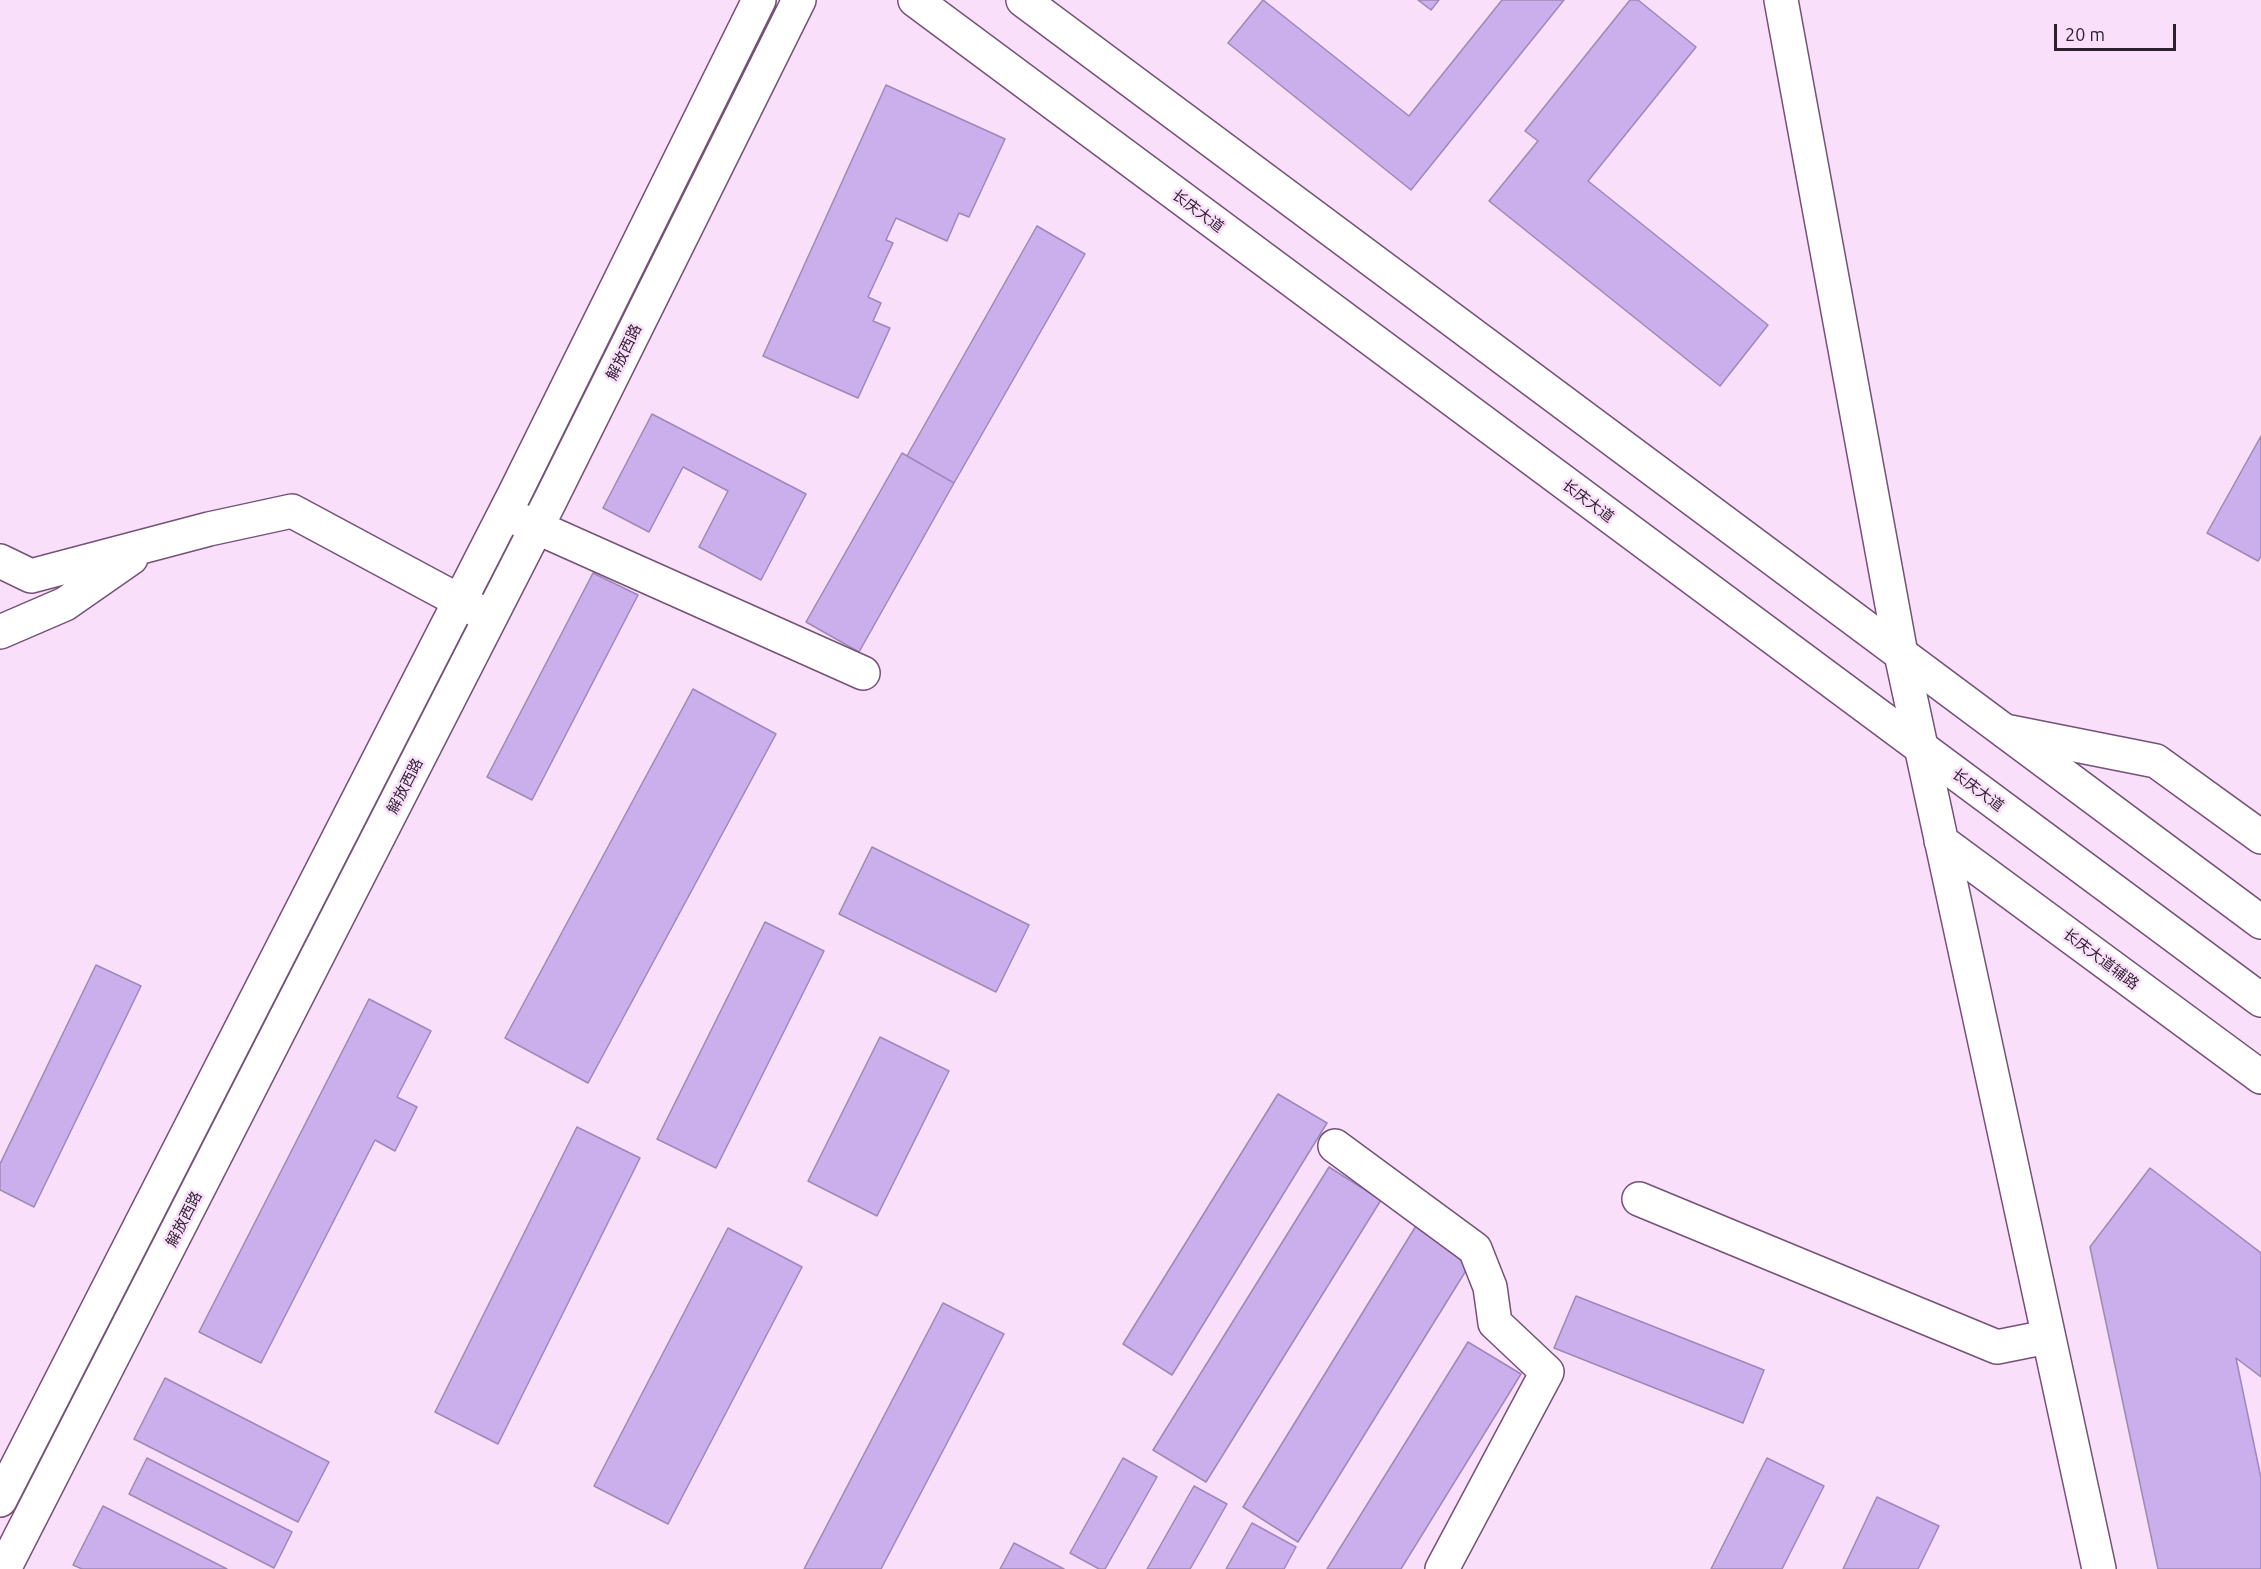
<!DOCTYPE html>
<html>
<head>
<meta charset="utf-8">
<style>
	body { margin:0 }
	#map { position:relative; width:2261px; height:1569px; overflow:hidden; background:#f9dffa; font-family:Ubuntu,sans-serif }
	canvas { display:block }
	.scale { position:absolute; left:2054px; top:24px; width:122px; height:27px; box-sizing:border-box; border:3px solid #2e1f2f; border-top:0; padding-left:8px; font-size:18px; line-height:21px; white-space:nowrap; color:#2e1f2f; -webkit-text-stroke:4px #f9dffa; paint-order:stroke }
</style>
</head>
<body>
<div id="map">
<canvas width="2261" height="1569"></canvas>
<div class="scale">20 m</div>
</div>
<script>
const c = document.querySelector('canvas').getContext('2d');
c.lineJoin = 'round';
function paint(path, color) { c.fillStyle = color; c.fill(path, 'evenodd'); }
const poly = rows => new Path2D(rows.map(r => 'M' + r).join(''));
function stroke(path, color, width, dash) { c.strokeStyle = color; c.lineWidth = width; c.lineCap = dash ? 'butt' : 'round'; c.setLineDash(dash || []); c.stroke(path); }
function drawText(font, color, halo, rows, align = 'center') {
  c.font = font + ' Ubuntu,"Noto Sans SC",sans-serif'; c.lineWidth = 5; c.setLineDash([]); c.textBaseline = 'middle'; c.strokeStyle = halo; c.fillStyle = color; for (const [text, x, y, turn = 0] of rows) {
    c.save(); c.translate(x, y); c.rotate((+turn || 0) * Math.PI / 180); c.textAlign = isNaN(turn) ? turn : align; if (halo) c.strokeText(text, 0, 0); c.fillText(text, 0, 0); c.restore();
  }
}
const building = poly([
	[1263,0,1409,116,1502,0,1564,0,1411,190,1228,43,1263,0],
	[1418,0,1439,0,1431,10,1418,0],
	[1630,0,1638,0,1696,47,1588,181,1768,325,1720,386,1489,201,1538,141,1525,131,1630,0],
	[886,85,1005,139,969,217,959,213,947,241,896,218,886,240,893,243,868,297,881,303,873,321,890,328,858,398,763,356,886,85],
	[1037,226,1085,254,954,483,907,456,1037,226],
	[652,414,806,494,761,580,699,547,728,491,683,467,649,532,603,508,652,414],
	[2261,436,2261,556,2258,561,2207,533,2261,436],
	[902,453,954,483,859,652,806,622,902,453],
	[593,573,638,595,532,800,487,777,593,573],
	[693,689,776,734,588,1083,505,1038,693,689],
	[872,847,1029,925,996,992,839,914,872,847],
	[765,922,824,951,716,1168,657,1139,765,922],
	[96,965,141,986,34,1207,0,1190,0,1164,96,965],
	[369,999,431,1031,397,1097,417,1107,395,1151,375,1140,261,1363,199,1332,369,999],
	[880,1037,949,1071,877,1216,808,1181,880,1037],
	[1278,1094,1327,1123,1172,1375,1123,1344,1278,1094],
	[577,1127,640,1158,498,1444,435,1412,577,1127],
	[1329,1167,1381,1200,1206,1482,1153,1450,1329,1167],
	[2150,1168,2261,1253,2261,1377,2236,1358,2261,1478,2261,1569,2158,1569,2090,1247,2150,1168],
	[1419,1221,1475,1256,1298,1542,1243,1507,1419,1221],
	[728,1228,802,1267,668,1524,594,1486,728,1228],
	[1576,1296,1764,1370,1743,1423,1554,1348,1576,1296],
	[943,1303,1004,1334,881,1569,804,1569,943,1303],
	[1468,1342,1521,1374,1401,1569,1327,1569,1468,1342],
	[165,1378,329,1462,298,1522,134,1439,165,1378],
	[147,1458,292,1532,274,1568,129,1494,147,1458],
	[1123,1458,1157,1477,1105,1569,1099,1569,1070,1553,1123,1458],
	[1767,1458,1824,1486,1782,1569,1711,1569,1767,1458],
	[1194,1486,1227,1504,1190,1569,1147,1569,1194,1486],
	[1877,1497,1939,1526,1918,1569,1843,1569,1877,1497],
	[103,1506,227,1569,82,1569,73,1565,103,1506],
	[1252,1523,1296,1547,1284,1569,1226,1569,1252,1523],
	[1014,1543,1064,1569,1000,1569,1014,1543]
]);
paint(building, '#cbafed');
stroke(building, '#9e88b9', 1.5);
const minor = poly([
	[1781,0,1901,654,2099,1569],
	[518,519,863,673],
	[0,561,31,576,209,529,292,511,480,612],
	[0,632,65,604,131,558],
	[2005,731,2156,761,2261,837],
	[1941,841,2261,1077],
	[1335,1146,1475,1249,1490,1287,1495,1323,1547,1372,1442,1569],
	[1639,1199,1997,1347,2047,1337],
	[0,1500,515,493,759,0],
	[4,1569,549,503,799,0]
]);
const major = poly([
	[915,0,2261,1000],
	[1023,0,2261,922]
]);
stroke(minor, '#755178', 36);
stroke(major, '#755178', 36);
stroke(minor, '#fff', 33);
stroke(major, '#fff', 33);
drawText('15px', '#2e1f2f', '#f9dffa', [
	["长庆大道",1198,211,37],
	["解放西路",624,352,-64],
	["长庆大道",1588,501,37],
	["解放西路",405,786,-63],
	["长庆大道",1978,790,37],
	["长庆大道辅路",2101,959,37],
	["解放西路",184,1219,-63]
]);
</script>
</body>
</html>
